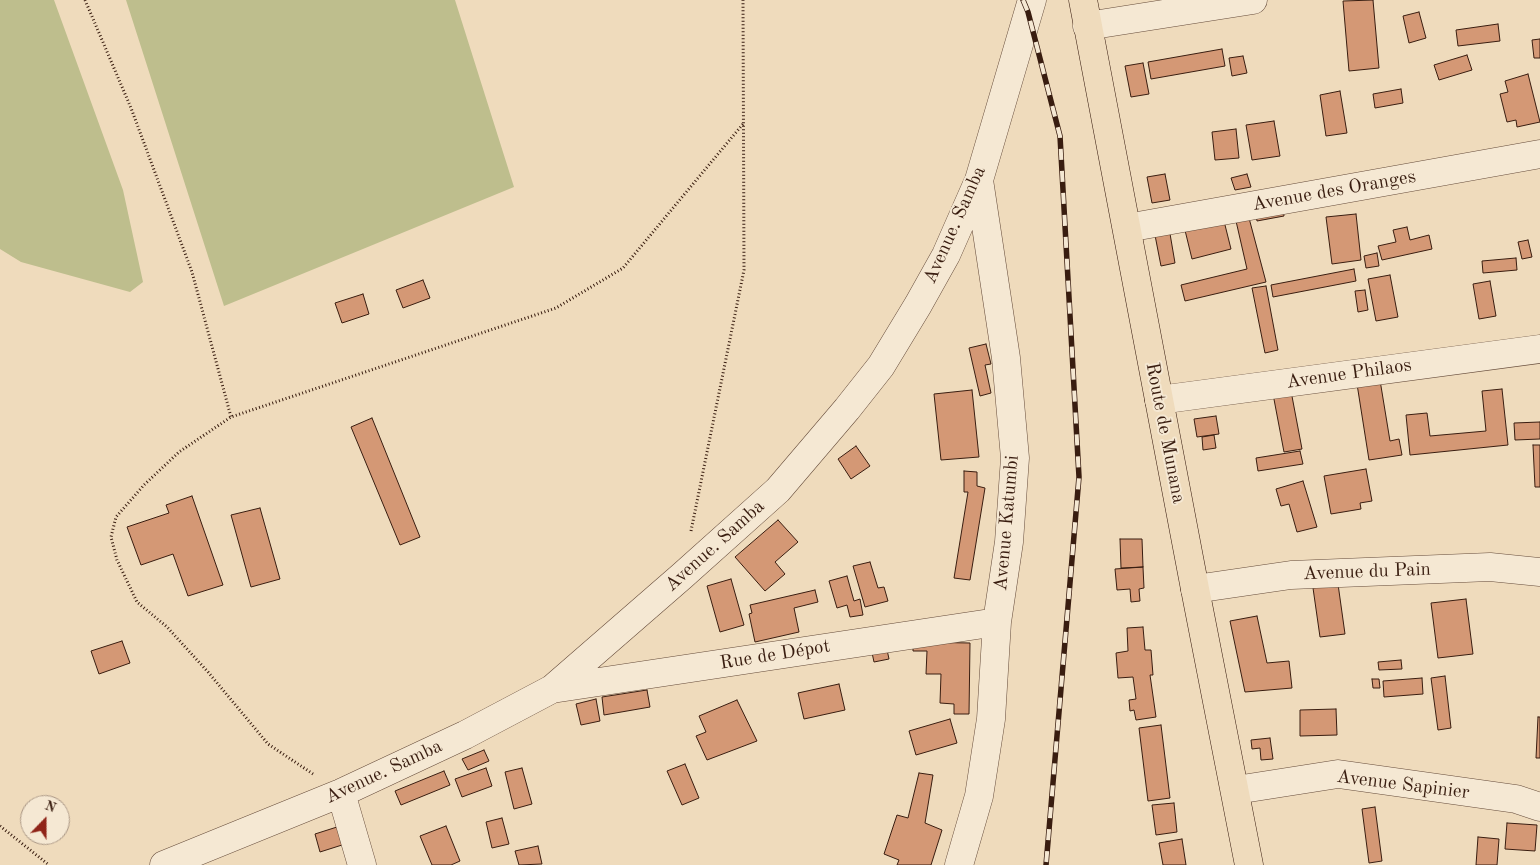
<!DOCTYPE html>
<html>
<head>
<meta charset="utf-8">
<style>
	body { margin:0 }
	#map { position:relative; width:1540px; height:865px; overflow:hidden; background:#efdbbc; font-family:"Old Standard TT",serif }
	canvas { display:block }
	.north { position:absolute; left:20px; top:795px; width:50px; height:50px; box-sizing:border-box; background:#f5e8d3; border:1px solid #aa9785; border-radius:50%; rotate:22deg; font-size:14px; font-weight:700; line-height:20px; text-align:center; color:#391d10 }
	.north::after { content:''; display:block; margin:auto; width:18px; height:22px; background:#8f2418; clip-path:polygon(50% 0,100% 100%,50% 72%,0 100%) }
</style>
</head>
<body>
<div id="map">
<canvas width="1540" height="865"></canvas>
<div class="north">N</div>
</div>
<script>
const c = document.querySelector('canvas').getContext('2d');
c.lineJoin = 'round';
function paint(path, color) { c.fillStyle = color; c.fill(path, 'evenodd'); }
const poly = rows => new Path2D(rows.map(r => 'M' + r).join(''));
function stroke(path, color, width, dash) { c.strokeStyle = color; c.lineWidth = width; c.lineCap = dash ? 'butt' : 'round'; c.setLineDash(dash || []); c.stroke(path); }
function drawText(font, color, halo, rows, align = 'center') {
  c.font = font + ' "Old Standard TT",serif'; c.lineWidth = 4; c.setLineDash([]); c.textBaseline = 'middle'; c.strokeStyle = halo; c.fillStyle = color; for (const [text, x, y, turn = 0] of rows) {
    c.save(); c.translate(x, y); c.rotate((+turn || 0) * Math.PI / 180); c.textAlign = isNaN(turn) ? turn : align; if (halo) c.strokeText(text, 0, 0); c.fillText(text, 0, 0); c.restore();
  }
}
paint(poly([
	[0,0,54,0,123,190,143,282,130,292,21,262,0,249],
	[126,0,455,0,514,187,224,306]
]), '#bebe8d');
const building = poly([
	[1373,0,1379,68,1349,71,1343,1,1373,0],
	[1419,12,1426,38,1409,43,1403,16,1419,12],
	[1498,24,1500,41,1458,46,1456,30,1498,24],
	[1540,39,1540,58,1534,58,1532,40,1540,39],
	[1222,49,1225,66,1151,79,1148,62,1222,49],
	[1467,55,1472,70,1439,80,1434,65,1467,55],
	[1243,56,1247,73,1232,76,1229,58,1243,56],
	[1143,63,1149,94,1131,97,1125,66,1143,63],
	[1528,74,1540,122,1517,127,1516,120,1507,122,1500,94,1508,92,1505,81,1528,74],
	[1401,89,1403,103,1375,108,1373,94,1401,89],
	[1340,91,1347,133,1326,136,1320,95,1340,91],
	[1274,121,1280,156,1252,160,1246,125,1274,121],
	[1236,129,1239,158,1215,160,1212,132,1236,129],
	[1165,174,1170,200,1152,203,1147,177,1165,174],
	[1247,174,1251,187,1235,190,1231,178,1247,174],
	[1282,203,1284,216,1257,221,1255,208,1282,203],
	[1222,213,1231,249,1192,259,1183,222,1222,213],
	[1356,214,1361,260,1332,264,1326,217,1356,214],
	[1249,218,1266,282,1185,301,1181,285,1247,269,1236,221,1249,218],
	[1168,222,1175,263,1161,266,1153,225,1168,222],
	[1407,227,1410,240,1429,235,1432,249,1382,260,1378,246,1396,242,1393,230,1407,227],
	[1528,240,1532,257,1522,259,1518,242,1528,240],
	[1377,253,1379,266,1366,268,1364,256,1377,253],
	[1516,258,1517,270,1483,273,1482,261,1516,258],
	[1354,269,1356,281,1273,297,1271,285,1354,269],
	[1390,275,1398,317,1376,321,1368,279,1390,275],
	[423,280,430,298,403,308,396,290,423,280],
	[1490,281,1496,316,1479,319,1473,284,1490,281],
	[1266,286,1278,350,1265,353,1252,288,1266,286],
	[1365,290,1368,310,1358,312,1355,291,1365,290],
	[363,294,369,314,342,323,335,303,363,294],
	[986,344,991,364,985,365,991,393,980,396,969,348,986,344],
	[1380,380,1390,441,1399,439,1402,455,1369,460,1357,384,1380,380],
	[1502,389,1508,445,1410,455,1406,415,1427,413,1430,436,1486,431,1482,391,1502,389],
	[972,390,979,457,941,460,934,394,972,390],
	[1291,391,1302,449,1284,452,1273,394,1291,391],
	[1216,416,1219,434,1197,437,1194,419,1216,416],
	[372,418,420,537,400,545,351,427,372,418],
	[1540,422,1540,439,1515,440,1514,423,1540,422],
	[1214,435,1216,448,1203,450,1202,437,1214,435],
	[1533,445,1540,445,1540,487,1535,487,1533,445],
	[856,446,870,466,851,479,838,459,856,446],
	[1300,451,1303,464,1258,471,1256,458,1300,451],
	[1366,469,1372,501,1360,503,1361,509,1331,514,1324,476,1366,469],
	[964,471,977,472,977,486,985,488,970,580,954,578,968,492,964,492,964,471],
	[1303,481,1317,527,1297,532,1289,504,1281,506,1276,489,1303,481],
	[192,496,223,585,188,596,173,554,141,565,127,527,169,513,166,505,192,496],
	[260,508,280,579,251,587,231,515,260,508],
	[778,520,798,542,775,562,785,574,765,591,735,557,778,520],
	[1120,539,1142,539,1143,567,1121,568,1120,539],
	[870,562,878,588,884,587,888,601,865,607,853,566,870,562],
	[1143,567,1144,588,1139,589,1140,601,1131,602,1130,589,1117,590,1115,569,1143,567],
	[847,576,854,601,860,599,863,615,850,617,847,605,837,608,829,581,847,576],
	[731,579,744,625,720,632,707,586,731,579],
	[1338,584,1345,634,1320,637,1313,588,1338,584],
	[815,590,818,602,794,608,799,632,755,642,749,614,752,613,750,605,815,590],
	[1466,599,1473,654,1438,658,1431,603,1466,599],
	[1257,616,1267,663,1289,661,1292,688,1245,692,1230,621,1257,616],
	[1143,627,1145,650,1151,650,1153,675,1150,675,1156,717,1136,720,1134,710,1130,711,1129,700,1136,699,1133,677,1118,678,1116,653,1128,651,1127,628,1143,627],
	[122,641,130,663,99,674,91,651,122,641],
	[913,642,970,643,969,714,954,714,954,704,940,703,941,674,926,674,927,651,913,651,913,642],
	[886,645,889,659,874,662,871,648,886,645],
	[1401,660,1402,669,1379,670,1378,662,1401,660],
	[1445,676,1451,728,1438,730,1431,678,1445,676],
	[1422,678,1423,694,1384,697,1383,681,1422,678],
	[1372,679,1379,679,1380,688,1373,688,1372,679],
	[839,684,845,710,804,719,798,693,839,684],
	[647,690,650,707,604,715,602,697,647,690],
	[596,699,600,721,581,725,576,704,596,699],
	[737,700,757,741,707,760,696,736,706,732,699,716,737,700],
	[1336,709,1337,735,1300,736,1300,710,1336,709],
	[1538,717,1540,717,1540,758,1536,758,1538,717],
	[950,719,957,743,916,755,909,731,950,719],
	[1161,725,1170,798,1148,801,1139,728,1161,725],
	[1270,738,1273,759,1261,760,1260,748,1252,749,1251,740,1270,738],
	[484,750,489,761,468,770,462,759,484,750],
	[685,764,699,798,682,805,667,771,685,764],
	[486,768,492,786,462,797,455,779,486,768],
	[522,768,532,804,514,809,505,772,522,768],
	[444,771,450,785,401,805,395,791,444,771],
	[919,773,933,775,925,823,942,830,931,865,897,865,899,860,884,854,897,815,908,818,919,773],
	[1174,803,1177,832,1156,835,1152,805,1174,803],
	[1375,807,1382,861,1369,863,1362,809,1375,807],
	[502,818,509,844,492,848,486,822,502,818],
	[1507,823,1537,825,1535,851,1505,849,1507,823],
	[446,826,460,861,451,865,432,865,420,836,446,826],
	[337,827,342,845,320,852,315,834,337,827],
	[1478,837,1499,839,1497,865,1476,865,1478,837],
	[1182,839,1186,865,1163,865,1159,843,1182,839],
	[538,846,542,864,519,865,515,851,538,846]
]);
paint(building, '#d49875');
stroke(building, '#391d10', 1);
const minor = poly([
	[1087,26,1253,0],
	[1127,228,1540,154],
	[1159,400,1540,349],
	[1195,589,1291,575,1490,567,1540,572],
	[552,689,997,622],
	[1236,790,1338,774,1516,799,1540,807],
	[341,793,362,865],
	[164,865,341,793,465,735,552,689,682,576,778,490,847,409,881,366,918,305,946,255,979,180,1032,0],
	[959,865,979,796,991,719,997,622,1009,542,1015,458,1006,358,979,180]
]);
const major = poly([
	[1083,0,1195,589,1249,865]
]);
stroke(minor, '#664c3b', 29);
stroke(major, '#391d10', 29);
stroke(poly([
	[85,0,131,108,192,272,231,417],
	[691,531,744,270,743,0],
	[313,774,268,744,208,672,167,627,137,602,117,560,111,537,116,517,144,485,179,452,231,417,556,308,623,268,743,124],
	[0,826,49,865]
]), '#391d10', 3, [1, 2.5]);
stroke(minor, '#f5e8d3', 28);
stroke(major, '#efdbbc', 28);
const rail = poly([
	[1023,0,1028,12,1060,136,1079,477,1046,865]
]);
stroke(rail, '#391d10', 5.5);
stroke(rail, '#f5e8d3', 4, [11]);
drawText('19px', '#391d10', '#f5e8d3', [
	["Avenue des Oranges",1334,191,-10],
	["Avenue. Samba",955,225,-66],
	["Avenue Philaos",1349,374,-8],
	["Route de Munana",1165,433,79],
	["Avenue Katumbi",1007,523,-85],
	["Avenue. Samba",715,546,-42],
	["Avenue du Pain",1367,572,-2],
	["Rue de Dépot",775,655,-9],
	["Avenue. Samba",384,772,-25],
	["Avenue Sapinier",1403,785,7]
]);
</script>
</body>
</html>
